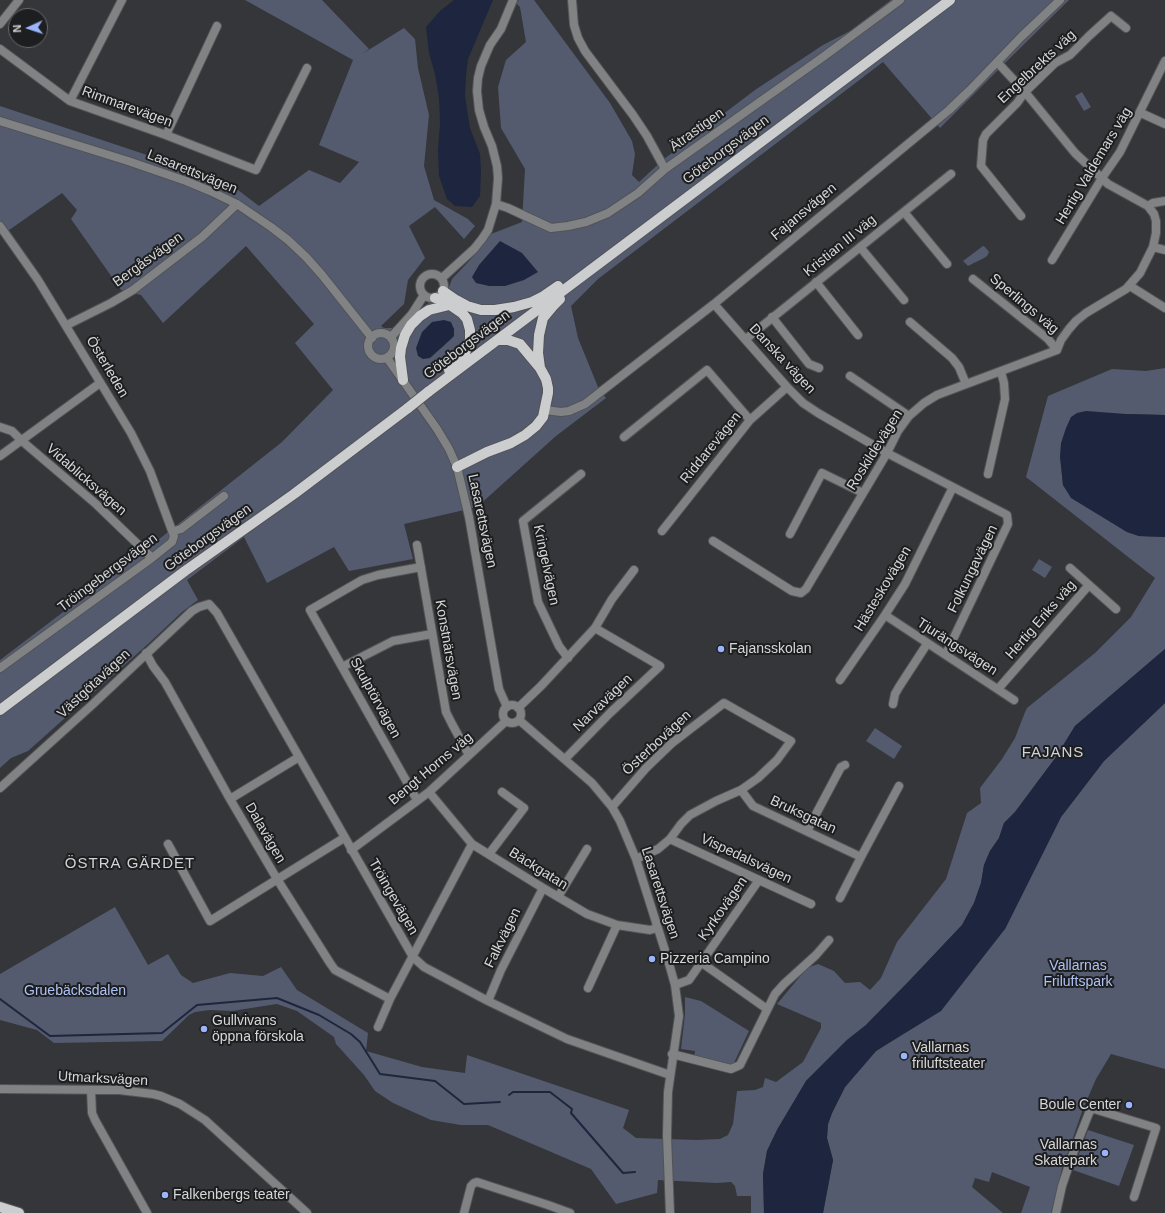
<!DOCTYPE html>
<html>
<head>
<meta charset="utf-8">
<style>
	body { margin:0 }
	#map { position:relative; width:1165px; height:1213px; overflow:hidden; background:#353639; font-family:Arial,sans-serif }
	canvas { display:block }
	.north { position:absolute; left:8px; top:8px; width:40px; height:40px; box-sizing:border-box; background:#1d1e1f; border:1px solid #676869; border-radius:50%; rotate:267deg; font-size:11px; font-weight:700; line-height:16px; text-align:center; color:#d7d7d9 }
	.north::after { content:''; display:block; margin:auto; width:14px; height:18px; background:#9bb5fd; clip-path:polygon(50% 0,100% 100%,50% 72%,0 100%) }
</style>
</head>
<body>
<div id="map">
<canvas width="1165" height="1213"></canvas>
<div class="north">N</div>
</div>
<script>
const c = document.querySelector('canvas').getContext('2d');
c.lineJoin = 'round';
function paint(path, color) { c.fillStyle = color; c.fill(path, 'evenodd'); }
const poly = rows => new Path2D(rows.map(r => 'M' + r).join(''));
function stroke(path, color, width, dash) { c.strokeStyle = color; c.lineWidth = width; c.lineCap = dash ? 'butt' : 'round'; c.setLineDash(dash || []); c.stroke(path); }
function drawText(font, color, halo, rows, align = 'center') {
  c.font = font + ' Arial,sans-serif'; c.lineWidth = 4; c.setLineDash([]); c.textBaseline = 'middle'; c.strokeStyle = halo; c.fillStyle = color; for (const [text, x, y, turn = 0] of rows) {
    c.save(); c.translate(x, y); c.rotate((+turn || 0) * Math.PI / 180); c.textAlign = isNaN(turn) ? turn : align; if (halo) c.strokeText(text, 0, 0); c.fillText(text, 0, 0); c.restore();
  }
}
paint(poly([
	[245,0,322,0,369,49,362,54,404,28,415,39,418,68,429,115,424,166,434,200,468,219,475,226,464,239,435,207,409,226,425,258,408,280,404,304,381,326,384,328,392,328,429,303,446,295,452,279,470,260,491,234,522,222,525,169,501,128,498,87,506,60,526,42,520,7,516,3,519,0,534,0,610,103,632,141,635,154,632,175,639,182,664,159,755,90,823,45,850,31,891,0,1069,0,1010,58,940,128,883,62,598,279,571,306,578,338,598,387,606,398,556,436,477,507,404,524,413,559,349,571,334,547,267,583,244,537,187,580,198,600,182,612,148,644,28,751,11,758,0,768,0,660,158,540,282,442,333,390,295,343,314,324,246,246,163,323,141,295,121,290,71,219,77,210,62,193,2,235,0,234,0,106,189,169,230,184,259,206,309,170,340,183,359,162,319,145,353,60],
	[1082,92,1091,107,1084,111,1075,96],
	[983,246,985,247,989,252,987,256,984,258,968,266,963,261],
	[1165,368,1165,415,1126,414,1060,456,1063,485,1072,498,1127,532,1139,536,1165,537,1165,649,1075,726,1056,757,1015,812,1004,823,999,838,990,851,984,865,981,883,974,903,962,925,910,980,866,1025,847,1040,806,1081,777,1130,767,1151,763,1174,764,1213,751,1213,751,1196,737,1196,735,1186,731,1182,717,1183,658,1180,657,1193,616,1204,591,1169,488,1125,461,1125,431,1120,393,1103,375,1091,364,1075,336,1044,334,1037,297,1011,277,1004,232,1011,210,1010,195,1012,189,1015,162,1041,54,1043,37,1030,0,1020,0,974,115,907,148,965,168,954,181,975,193,983,230,973,263,976,281,967,297,990,368,1033,366,1051,422,1067,465,1073,467,1055,629,1110,623,1128,636,1138,697,1140,720,1139,728,1135,733,1124,737,1091,755,1090,763,1087,765,1078,776,1082,803,1062,821,1028,821,1023,777,1004,807,968,818,964,834,971,845,983,860,982,870,990,881,978,897,942,946,879,967,813,981,803,980,788,1002,759,1015,738,1025,712,1027,708,1095,653,1131,617,1155,578,1026,477,1048,396,1112,369,1146,371],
	[1039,559,1052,567,1045,578,1032,570],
	[1165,703,1165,1069,1111,1054,1096,1079,1083,1109,1062,1169,1051,1213,1021,1213,1030,1187,992,1172,989,1182,975,1178,972,1187,1003,1213,823,1213,833,1160,827,1138,828,1124,832,1113,845,1087,876,1051,900,1035,1005,929,1061,817,1104,761],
	[875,728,902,746,894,759,866,741],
	[685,997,701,1001,749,1031,733,1065,727,1066,694,1058,695,1051,681,1049,685,1014],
	[1088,1130,1134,1145,1119,1186,1073,1170]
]), '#545b6f');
paint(poly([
	[454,0,493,0,468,59,466,76,465,96,470,128,480,154,481,171,480,196,472,207,455,206,447,199,439,176,438,150,440,123,439,98,435,74,429,53,426,27,440,11],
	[500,241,522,253,538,272,524,280,505,286,489,286,476,283,472,277,479,265],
	[444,320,451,322,454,329,454,336,450,340,430,358,423,359,418,356,416,348,422,332,432,322],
	[1086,411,1126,414,1165,415,1165,537,1139,536,1127,532,1071,498,1063,485,1060,456,1061,443,1066,428,1071,417,1077,413],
	[1165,649,1165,703,1104,761,1061,817,1005,929,941,1011,876,1051,845,1087,832,1113,828,1124,827,1138,833,1160,823,1213,764,1213,763,1174,767,1151,777,1130,806,1081,847,1040,866,1025,910,980,962,925,974,903,981,883,984,865,990,851,999,838,1004,823,1015,812,1056,757,1075,726]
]), '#1d263e');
stroke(poly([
	[0,999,50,1036,162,1033,197,1005,277,998,319,1015,351,1034,360,1042,380,1074,435,1081,464,1104,500,1102],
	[509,1095,513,1092,550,1092,572,1109,571,1113,623,1173,635,1172]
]), '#1d263e', 2);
const minor = poly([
	[572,0,574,25,578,38,585,51,633,115,647,136,665,169],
	[0,24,19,0],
	[0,49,70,101,166,135,256,170,307,68],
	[997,62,1025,92,1075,153,1108,184,1148,206,1154,214,1156,221,1156,233,1153,247,1140,273,1126,289,1086,313,1076,321,1069,329,1061,340,1057,350],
	[70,101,122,0],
	[1141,113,1165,124],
	[0,121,128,161,186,181,210,191,237,204,271,227,288,240,306,257,322,275,372,338],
	[166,135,217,26],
	[496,204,508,208,551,228,568,226,586,222,608,213,638,193,665,169,823,57,900,0],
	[1148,206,1153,203,1165,201],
	[904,212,947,264],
	[1021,216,981,166,983,140,986,134,1017,103,1025,92,1055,63,1070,55,1089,36,1111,16,1126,28],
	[0,226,38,280,131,433,150,471,174,536,172,542,152,558,0,668],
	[860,247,904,300],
	[1153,247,1165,250],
	[1052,260,1102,178,1120,152,1165,61],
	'420 286a12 12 0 1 1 24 0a12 12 0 1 1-24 0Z',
	[442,278,474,249,482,239,488,230,496,204,498,178,497,166,492,146,484,127,479,110,477,91,478,78,481,66,490,45,501,29,513,0],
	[973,279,1048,339,1057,350],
	[816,282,858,335],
	[1130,286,1165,308],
	[714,304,787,387,803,403,818,413,887,453,1007,515,1008,524,946,654],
	[772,317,809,364,819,368],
	[910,322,952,358,959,367,966,384],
	[67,325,111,303,133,290,202,237,237,204],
	'368 346a13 13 0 1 1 26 0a13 13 0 1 1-26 0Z',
	[391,337,412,314,424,295],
	[746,339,951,174],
	[387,358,437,429,449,449,457,467,469,517,499,689,507,707],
	[850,376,909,416],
	[545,410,561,412,569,411,585,404,714,304,949,110,970,90,1022,36,1060,0],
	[0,427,12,431,22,441,96,504,152,558],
	[624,437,707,370,750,420],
	[0,456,100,383],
	[988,474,1005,399,1004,383,1001,372],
	[174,531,181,529,224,496],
	[662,531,750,420,787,387],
	[790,534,822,473,863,493],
	[713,541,792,591,801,593,806,589,887,453,898,431,909,416,924,403,937,395,1057,350],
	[417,545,446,712,452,724,469,755],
	[1070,568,1116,609],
	[885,615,1014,700],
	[146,653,153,666,165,682,230,799,277,879,330,963,335,970,390,999],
	[568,658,559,646,538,602,523,521,581,474],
	[342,667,393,641,432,634],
	[840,680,885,615,905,584,953,487],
	[998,689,1089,585],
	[893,704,895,694,899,687,927,644],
	'503 714a9 9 0 1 1 18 0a9 9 0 1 1-18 0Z',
	[518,708,541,686,595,628,612,599,634,570],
	[519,720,592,783,612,807,620,821,636,859,668,960,675,985,679,1016,668,1092,667,1136,670,1213],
	[565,759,610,713,660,666,595,628],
	[0,788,93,704,192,611,199,607,209,604,217,613,413,957,424,967,488,1001,567,1039,670,1075],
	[741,790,753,806,861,857],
	[429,792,472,844,543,888,587,914,617,925,650,930,657,928],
	[230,799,299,757],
	[417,800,310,610,362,580,378,575,421,567],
	[612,807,646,768,672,743,724,703,791,741,777,760,758,778,741,790,716,801,690,815,681,824,670,839,658,849,636,859],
	[807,831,841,767,845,765],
	[670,839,811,904],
	[168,844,210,921,344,838],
	[351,850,429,792,506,721],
	[489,854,524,808,502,792],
	[558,897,587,849],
	[840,898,861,857,899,786],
	[702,963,767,1009],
	[675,985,689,980,759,880],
	[588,988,617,925],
	[488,1001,501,970,543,888],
	[378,1027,390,999,472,844],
	[672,1054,731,1069,740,1065,775,994,784,984,816,955,829,940],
	[0,1089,119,1090,153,1094,161,1096,180,1104,205,1120,307,1213],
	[91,1090,92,1113,95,1120,147,1213],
	[464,1213,471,1186,474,1183,477,1182,548,1205,570,1213],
	[1056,1213,1062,1186,1072,1156,1089,1113,1091,1110,1094,1109,1156,1128,1134,1197]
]);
const major = poly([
	[443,291,456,300,467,306,481,310,495,310,514,307,532,302,542,297,558,286],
	[435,298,443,300,462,313,467,319,470,330,470,340,465,353,449,370],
	[540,368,538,353,539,335,543,318,553,306,560,299],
	[403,380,400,357,401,348,405,335,411,325,420,316,429,310,449,305],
	[428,392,950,0],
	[457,467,487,452,511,443,525,435,536,426,543,417,548,393,548,388,546,379,540,368,520,344,508,340,498,340],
	[0,710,185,571,294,494,408,408],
	[0,1207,19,1213]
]);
stroke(minor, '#525356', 10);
stroke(major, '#525356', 12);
stroke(minor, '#818283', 8);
stroke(major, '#cccdcf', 10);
const majorBridge = poly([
	[408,408,428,392]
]);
stroke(majorBridge, '#525356', 12, []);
stroke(majorBridge, '#cccdcf', 10);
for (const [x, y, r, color] of [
	[721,649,4,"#9bb5fd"],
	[652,959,4,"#9bb5fd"],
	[204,1029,4,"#9bb5fd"],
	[904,1056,4,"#9bb5fd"],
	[1129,1105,4,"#9bb5fd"],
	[1105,1153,4,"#9bb5fd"],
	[165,1195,4,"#9bb5fd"]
]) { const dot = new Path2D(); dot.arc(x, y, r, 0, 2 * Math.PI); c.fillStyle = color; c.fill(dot); stroke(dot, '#1d1e1f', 1.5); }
drawText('14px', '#d7d7d9', '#1d1e1f', [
	["Engelbrekts väg",1037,67,-43],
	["Rimmarevägen",127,107,20],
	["Ätrastigen",697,130,-36],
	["Göteborgsvägen",726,150,-37],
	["Hertig Valdemars väg",1094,166,-59],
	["Lasarettsvägen",192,172,22],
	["Fajansvägen",804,212,-40],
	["Kristian III väg",840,246,-39],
	["Bergåsvägen",148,260,-36],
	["Sperlings väg",1024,304,40],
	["Göteborgsvägen",467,345,-37],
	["Danska vägen",782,359,47],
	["Österleden",107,367,59],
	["Riddarevägen",711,448,-51],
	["Roskildevägen",875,450,-58],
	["Vidablicksvägen",86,480,41],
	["Lasarettsvägen",482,521,78],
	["Göteborgsvägen",208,538,-36],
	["Kringelvägen",546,565,78],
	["Folkungavägen",973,569,-64],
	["Tröingebergsvägen",108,573,-37],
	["Hästeskovägen",883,589,-59],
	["Hertig Eriks väg",1041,620,-49],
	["Tjurängsvägen",957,647,33],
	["Konstnärsvägen",448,650,80],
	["Västgötavägen",94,684,-43],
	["Skulptörvägen",375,698,61],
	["Narvavägen",603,703,-44],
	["Österbovägen",657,743,-43],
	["Bengt Horns väg",431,769,-40],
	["Bruksgatan",803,815,25],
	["Dalavägen",265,833,60],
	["Vispedalsvägen",746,859,25],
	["Bäckgatan",538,869,32],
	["Lasarettsvägen",660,893,72],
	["Tröingevägen",393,897,60],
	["Kyrkovägen",723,909,-55],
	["Falkvägen",503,938,-64],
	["Utmarksvägen",103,1079,3]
]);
drawText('14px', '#d7d7d9', '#1d1e1f', [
	["Fajansskolan",729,649],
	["Pizzeria Campino",660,959],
	["Gullvivans",212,1021],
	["öppna förskola",212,1037],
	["Vallarnas",912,1048],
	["friluftsteater",912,1064],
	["Boule Center",1121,1105,"right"],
	["Vallarnas",1097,1145,"right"],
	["Skatepark",1097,1161,"right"],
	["Falkenbergs teater",173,1195]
], 'left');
drawText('14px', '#afc2f6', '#1d1e1f', [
	["Vallarnas",1078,966],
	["Friluftspark",1078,982],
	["Gruebäcksdalen",75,991]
]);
c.letterSpacing = '1px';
drawText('15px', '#d2d3d6', '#1d1e1f', [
	["FAJANS",1053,753],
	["ÖSTRA GÄRDET",130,864]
]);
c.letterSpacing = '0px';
</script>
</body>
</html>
